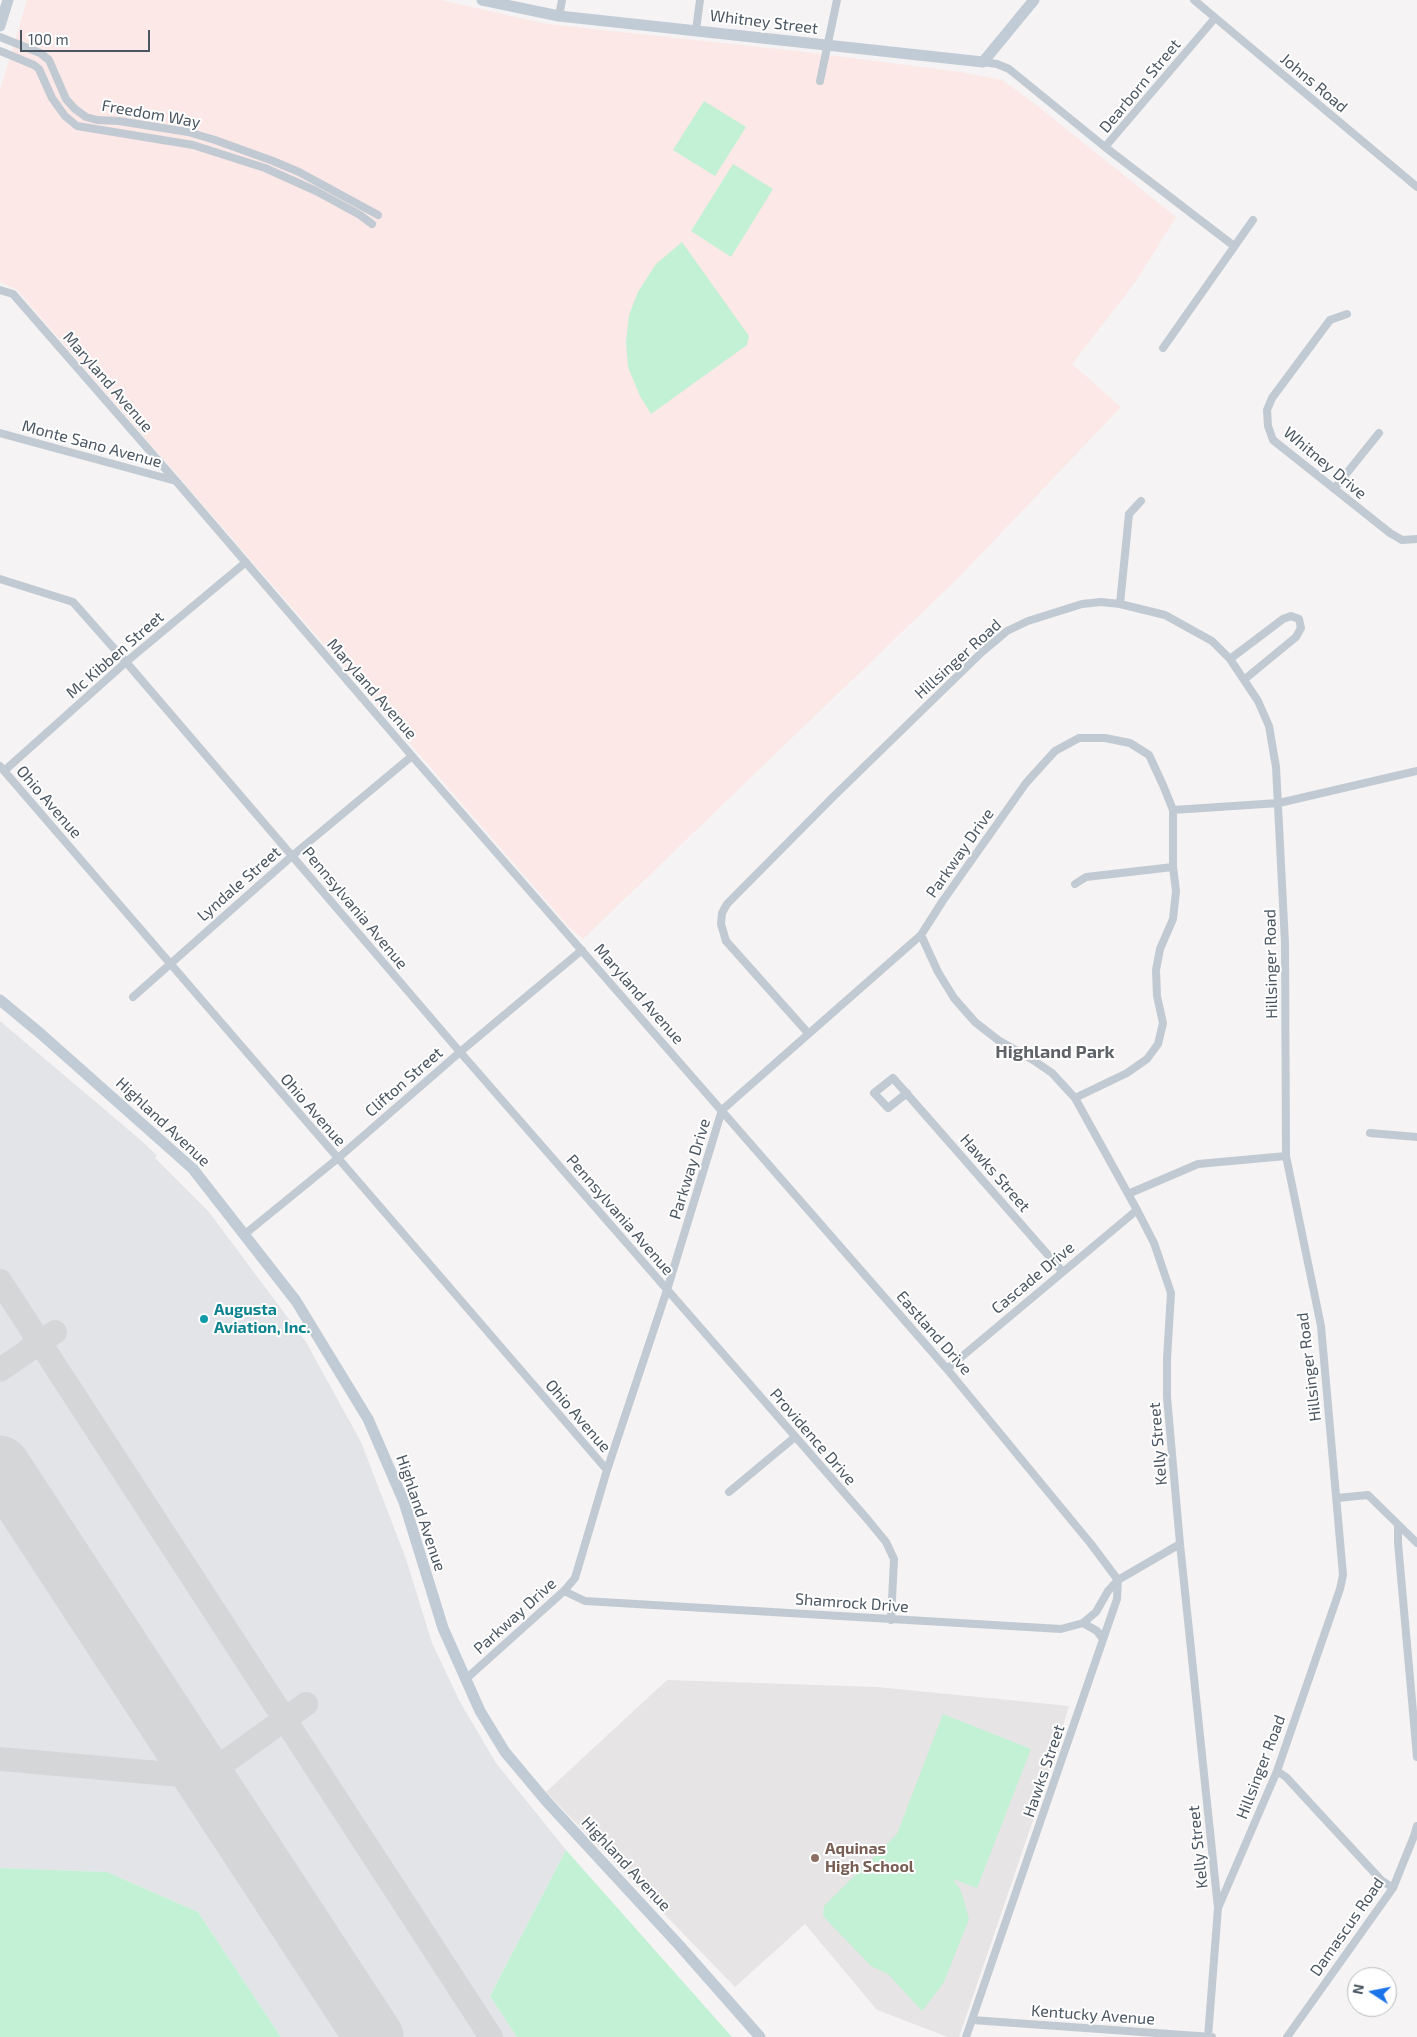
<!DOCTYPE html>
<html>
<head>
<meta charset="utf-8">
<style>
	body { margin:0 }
	#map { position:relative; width:1417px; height:2037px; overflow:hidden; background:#f5f3f3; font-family:"Exo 2",sans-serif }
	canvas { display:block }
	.north { position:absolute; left:1347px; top:1967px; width:50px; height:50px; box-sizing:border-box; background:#fff; border:1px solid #b7bbc0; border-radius:50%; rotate:281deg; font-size:14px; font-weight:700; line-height:20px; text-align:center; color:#4a5661 }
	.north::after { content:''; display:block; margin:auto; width:18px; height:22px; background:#1a73e8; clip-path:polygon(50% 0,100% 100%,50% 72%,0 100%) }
	.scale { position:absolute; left:20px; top:30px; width:130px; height:22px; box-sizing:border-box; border:2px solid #4a5661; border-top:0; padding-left:6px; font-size:15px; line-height:18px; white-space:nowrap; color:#4a5661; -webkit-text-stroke:4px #fff; paint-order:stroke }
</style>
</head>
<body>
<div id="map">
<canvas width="1417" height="2037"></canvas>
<div class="north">N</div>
<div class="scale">100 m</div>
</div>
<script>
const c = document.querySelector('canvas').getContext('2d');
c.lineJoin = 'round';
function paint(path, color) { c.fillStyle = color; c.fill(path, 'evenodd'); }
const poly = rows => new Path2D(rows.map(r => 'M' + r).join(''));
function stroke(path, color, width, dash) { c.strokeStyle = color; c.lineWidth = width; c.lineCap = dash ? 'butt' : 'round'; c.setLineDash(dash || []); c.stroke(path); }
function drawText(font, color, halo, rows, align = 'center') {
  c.font = font + ' "Exo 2",sans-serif'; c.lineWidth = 4; c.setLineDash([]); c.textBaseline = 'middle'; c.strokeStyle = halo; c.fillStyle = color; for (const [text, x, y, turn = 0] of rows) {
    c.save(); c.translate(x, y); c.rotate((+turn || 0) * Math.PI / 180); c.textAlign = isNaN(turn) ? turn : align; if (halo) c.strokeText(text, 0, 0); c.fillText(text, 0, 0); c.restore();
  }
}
paint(poly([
	[667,1680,877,1687,1069,1706,1047,1779,959,2037,948,2037,877,2010,805,1924,735,1987,546,1792]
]), '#e6e4e5');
paint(poly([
	[27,0,440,0,547,24,796,51,960,72,1002,80,1035,104,1176,217,1136,281,1072,364,1121,407,959,577,583,939,569,927,16,289,0,282,0,91]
]), '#fce8e6');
paint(poly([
	[0,1021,143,1142,157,1156,155,1158,209,1212,306,1342,361,1442,406,1559,432,1643,460,1702,496,1763,566,1850,490,1996,517,2037,281,2037,198,1912,107,1872,0,1868]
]), '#e2e4e7');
paint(poly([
	[704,101,746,127,715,176,673,150],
	[733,164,773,189,731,257,691,231],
	[682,242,749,336,747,345,651,414,640,396,628,367,626,342,629,315,638,292,656,264],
	[943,1714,1031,1749,977,1888,953,1879,961,1891,969,1919,944,1982,922,2011,888,1974,871,1966,823,1916,824,1906,897,1834],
	[566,1850,732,2037,517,2037,490,1996],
	[0,1868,107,1872,198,1912,281,2037,0,2037]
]), '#c3f1d5');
stroke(poly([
	[0,1281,491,2037],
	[0,1370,55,1332],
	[0,1759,204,1777,306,1704]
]), '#d5d6d8', 24);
stroke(poly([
	[0,1465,374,2037]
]), '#d5d6d8', 59);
stroke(poly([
	[1194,0,1417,187],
	[559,16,562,0],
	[696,30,700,0],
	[0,37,40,53,49,60,66,99,75,109,86,117,97,120,119,121,188,132,215,140,273,161,299,172,378,215],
	[0,51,34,65,39,69,52,98,65,116,77,126,193,145,265,168,316,191,360,215,372,224],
	[983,62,997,64,1009,69,1105,147,1215,18],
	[820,81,837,0],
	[1105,147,1234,246],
	[0,290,13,294,176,481,412,756,947,1369,1091,1544,1118,1580,1108,1591,1096,1612,1083,1623,1061,1629,585,1601,564,1591],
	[1347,314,1330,320,1272,398,1267,410,1268,426,1273,440,1390,533,1402,540,1417,539],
	[1163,348,1253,220],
	[0,433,176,481],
	[1334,489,1379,433],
	[0,579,73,602,126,662,460,1052,868,1520,886,1542,894,1559,891,1620],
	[1120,604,1129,514,1141,501],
	[1230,659,1283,619,1291,616,1299,619,1301,628,1296,637,1245,679],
	[0,766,607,1470],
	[4,771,126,662,246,562],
	[1173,810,1279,803,1417,771],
	[1075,884,1086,877,1173,867],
	[921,935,938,972,954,998,975,1022,998,1040,1033,1060,1052,1073,1075,1098,1137,1210,1154,1243,1171,1293,1167,1359,1167,1397,1180,1544,1218,1908,1208,2037],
	[133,997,292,856,412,756],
	[808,1033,726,941,721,924,722,913,727,904,834,796,981,653,1007,631,1028,621,1082,604,1101,602,1120,604,1165,615,1212,641,1230,659,1258,701,1269,726,1276,767,1285,943,1286,1156,1321,1326,1343,1575,1340,1589,1277,1771,1218,1908],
	[907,1093,888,1108,874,1093,893,1078,1062,1271],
	[1370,1133,1417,1137],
	[1128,1194,1198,1164,1286,1156],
	[245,1234,337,1159,460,1052,582,950],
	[947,1369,1137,1210],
	[729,1492,795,1437],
	[1337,1498,1368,1495,1417,1543],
	[1398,1526,1398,1543,1417,1757],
	[1083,1623,1097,1631,1103,1639],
	[467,1678,564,1591,575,1578,607,1470,667,1290,722,1110,921,935,942,902,1026,783,1055,751,1079,738,1105,738,1130,743,1149,755,1163,785,1173,810,1173,867,1176,891,1173,919,1160,949,1156,970,1157,996,1163,1023,1158,1044,1147,1059,1127,1073,1075,1098],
	[1277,1771,1286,1777,1381,1880,1393,1888],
	[972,2020,1212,2037],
	[966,2037,1117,1599,1118,1580,1180,1544],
	[1287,2037,1393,1888,1414,1836,1417,1826]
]), '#c1cad2', 8);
stroke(poly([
	[482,0,559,16,983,62,1034,0],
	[0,26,8,0],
	[0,1000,41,1034,193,1169,296,1301,368,1419,404,1502,443,1628,480,1711,505,1752,547,1802,679,1945,760,2037]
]), '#c1cbd6', 11);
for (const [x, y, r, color] of [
	[204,1319,5,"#0f9aa8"],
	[815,1858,5,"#8d6e63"]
]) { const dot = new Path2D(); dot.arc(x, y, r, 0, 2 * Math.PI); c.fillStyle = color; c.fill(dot); stroke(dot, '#fff', 2); }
drawText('16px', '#4a5661', '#fff', [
	["Whitney Street",764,22,7],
	["Johns Road",1314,83,40],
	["Dearborn Street",1140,86,-50],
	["Freedom Way",151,114,10],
	["Maryland Avenue",108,382,49],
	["Monte Sano Avenue",92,444,15],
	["Whitney Drive",1325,463,40],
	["Mc Kibben Street",115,655,-41],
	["Hillsinger Road",958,659,-42],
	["Maryland Avenue",372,689,49],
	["Ohio Avenue",49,802,49],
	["Parkway Drive",960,853,-55],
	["Lyndale Street",239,884,-41],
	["Pennsylvania Avenue",355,908,50],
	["Hillsinger Road",1271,964,-91],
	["Maryland Avenue",639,994,49],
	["Clifton Street",404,1082,-41],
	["Ohio Avenue",313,1110,49],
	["Highland Avenue",163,1122,43],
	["Parkway Drive",690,1169,-73],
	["Hawks Street",995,1173,49],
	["Pennsylvania Avenue",620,1215,49],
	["Cascade Drive",1033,1278,-40],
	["Eastland Drive",934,1333,49],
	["Hillsinger Road",1309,1367,-97],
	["Ohio Avenue",578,1416,49],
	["Providence Drive",813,1437,49],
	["Kelly Street",1158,1444,-95],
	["Highland Avenue",421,1513,71],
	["Shamrock Drive",852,1603,4],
	["Parkway Drive",515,1616,-42],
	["Hillsinger Road",1261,1767,-69],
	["Hawks Street",1044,1771,-71],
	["Kelly Street",1198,1847,-96],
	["Highland Avenue",626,1864,47],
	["Damascus Road",1347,1927,-55],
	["Kentucky Avenue",1093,2015,4]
]);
drawText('bold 16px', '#0d838f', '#fff', [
	["Augusta",214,1310],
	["Aviation, Inc.",214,1328]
], 'left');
drawText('bold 16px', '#785e54', '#fff', [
	["Aquinas",825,1849],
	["High School",825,1867]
], 'left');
drawText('bold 18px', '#5f6368', '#fff', [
	["Highland Park",1055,1052]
]);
</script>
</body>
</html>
